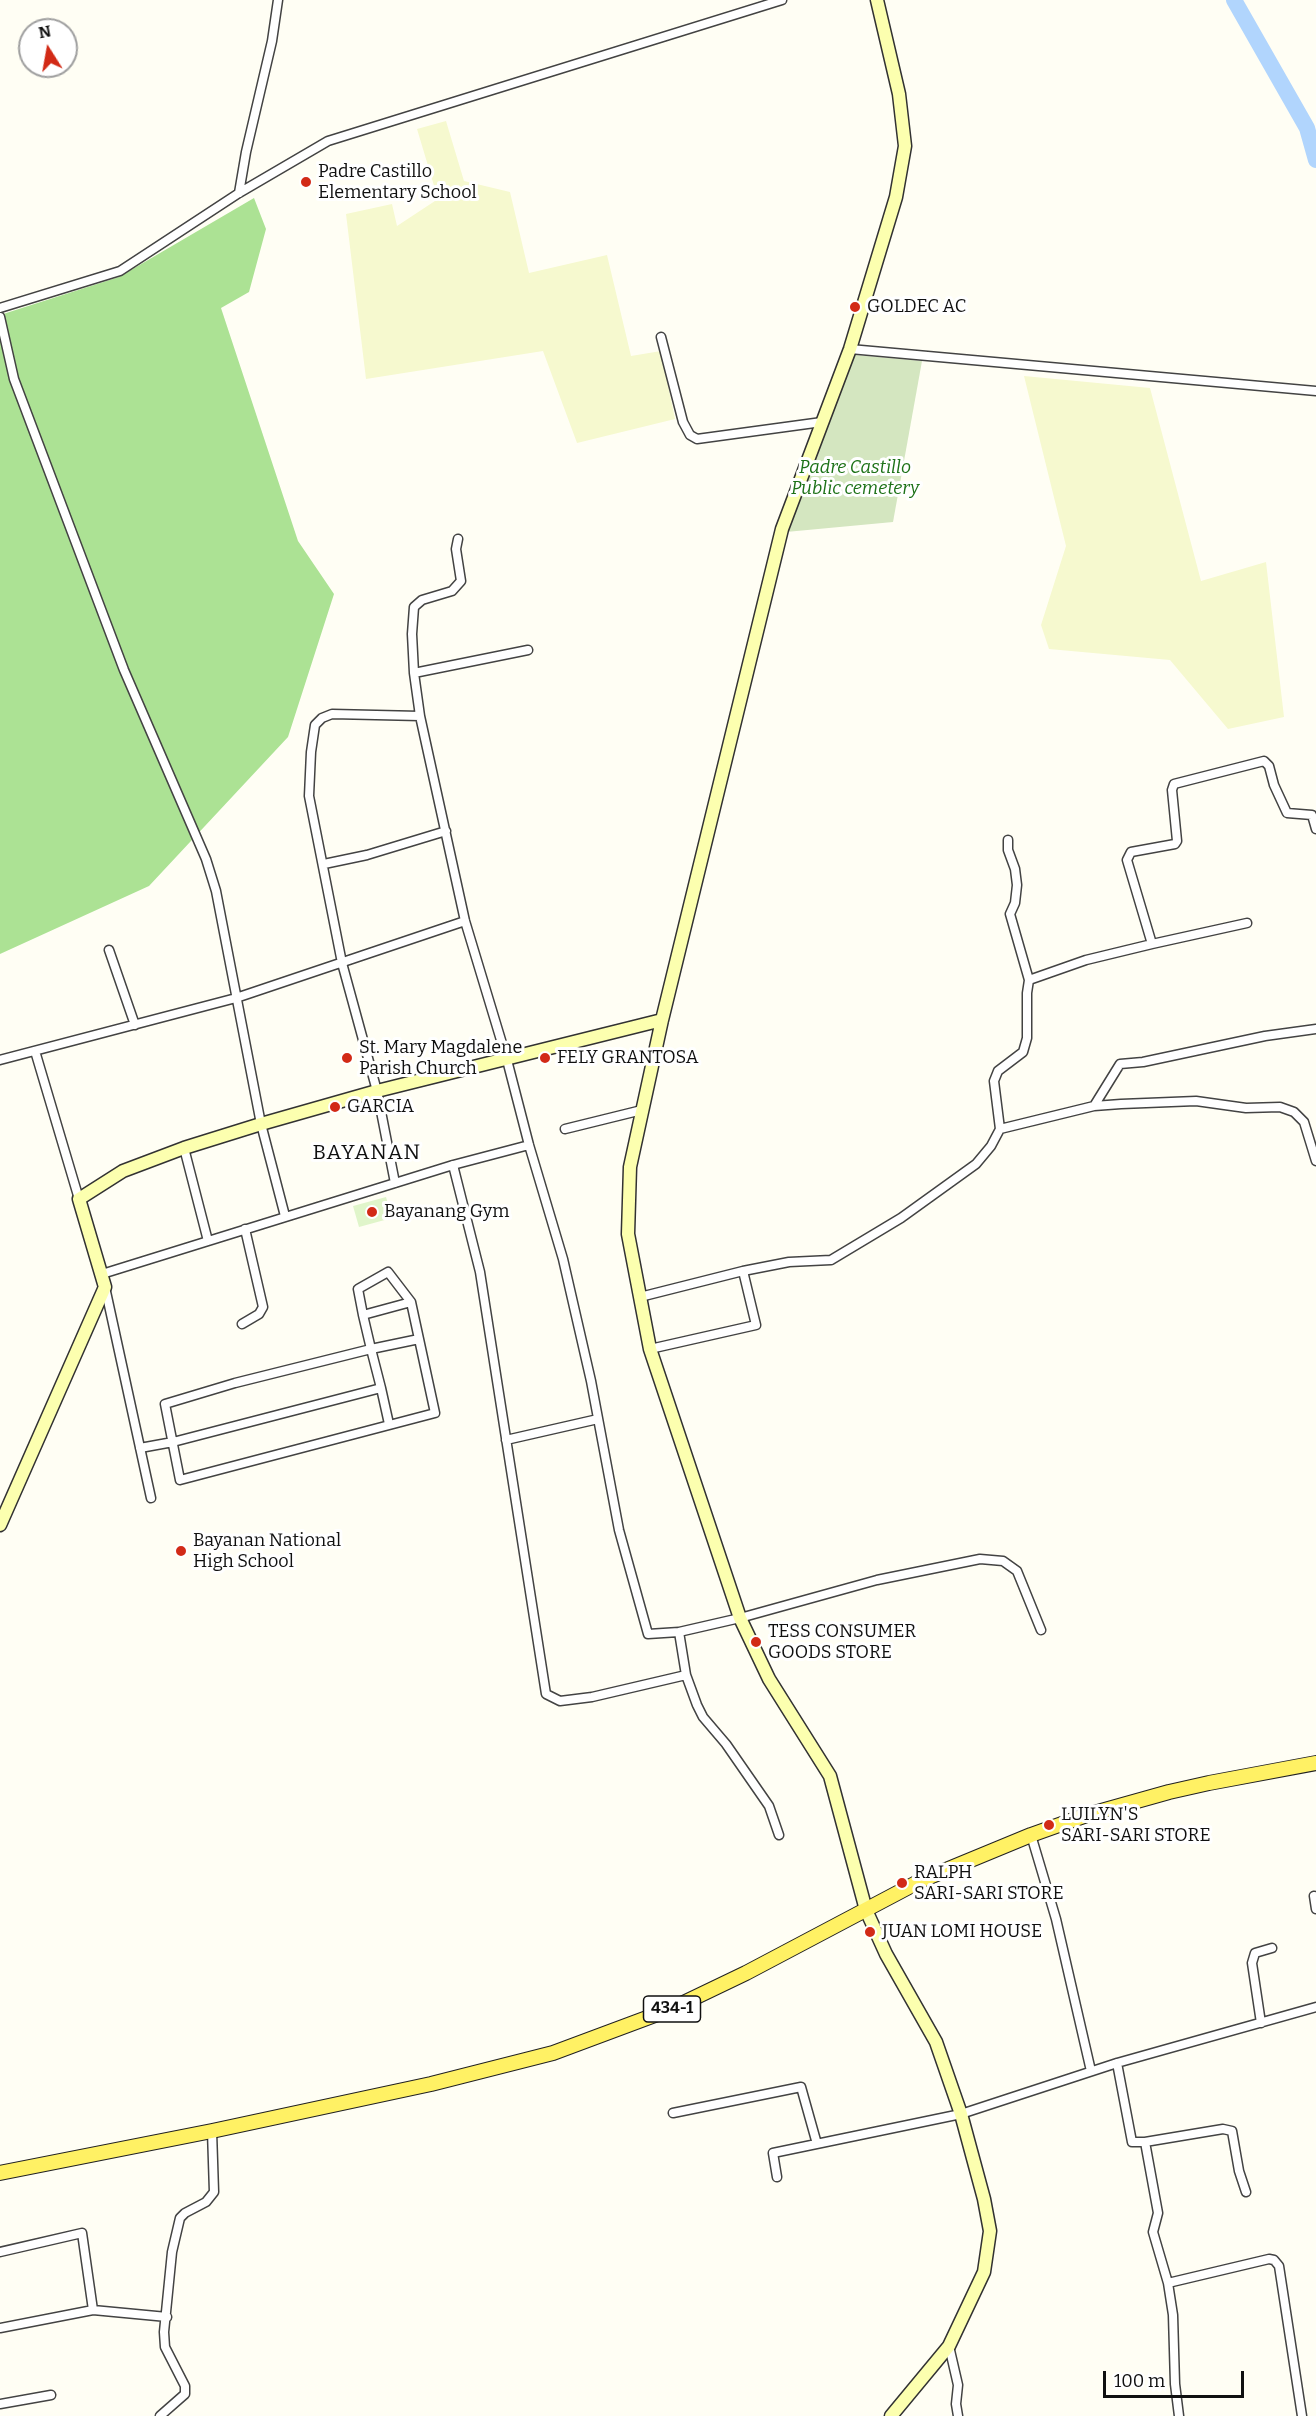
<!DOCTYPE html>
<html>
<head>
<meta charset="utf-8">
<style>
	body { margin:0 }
	#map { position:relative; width:1316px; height:2416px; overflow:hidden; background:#fffef4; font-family:Bitter,serif }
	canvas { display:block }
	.north { position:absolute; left:18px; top:18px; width:60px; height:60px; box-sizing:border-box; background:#fff; border:2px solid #9f9f9f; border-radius:50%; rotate:349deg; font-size:16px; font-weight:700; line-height:24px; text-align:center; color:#101010 }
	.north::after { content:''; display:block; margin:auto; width:21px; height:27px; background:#d22a16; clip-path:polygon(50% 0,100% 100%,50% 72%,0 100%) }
	.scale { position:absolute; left:1103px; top:2371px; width:141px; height:27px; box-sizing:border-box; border:3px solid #101010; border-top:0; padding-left:8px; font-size:18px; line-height:21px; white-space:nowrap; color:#101010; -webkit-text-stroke:4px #fff; paint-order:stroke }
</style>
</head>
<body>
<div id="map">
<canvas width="1316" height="2416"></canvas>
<div class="north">N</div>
<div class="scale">100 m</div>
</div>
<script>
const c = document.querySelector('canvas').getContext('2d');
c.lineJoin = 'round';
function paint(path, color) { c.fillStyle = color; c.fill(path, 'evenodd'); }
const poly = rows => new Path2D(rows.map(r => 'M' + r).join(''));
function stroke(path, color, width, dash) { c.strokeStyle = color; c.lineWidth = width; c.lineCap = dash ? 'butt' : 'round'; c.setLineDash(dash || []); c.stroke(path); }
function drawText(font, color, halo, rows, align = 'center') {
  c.font = font + ' Bitter,serif'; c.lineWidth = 6; c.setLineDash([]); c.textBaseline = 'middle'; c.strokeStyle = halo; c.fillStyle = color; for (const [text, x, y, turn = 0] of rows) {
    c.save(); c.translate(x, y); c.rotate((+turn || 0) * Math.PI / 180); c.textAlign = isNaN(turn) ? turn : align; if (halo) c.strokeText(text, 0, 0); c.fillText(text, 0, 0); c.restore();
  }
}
paint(poly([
	[446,121,464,181,510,192,529,273,607,255,631,356,661,351,675,419,577,443,543,351,366,379,346,214,392,204,397,226,438,199,417,129],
	[1024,376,1150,388,1201,581,1266,562,1284,717,1228,729,1170,660,1049,649,1041,625,1066,546]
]), '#f6f9cf');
paint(poly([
	[254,198,266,229,249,292,221,308,298,541,334,594,288,737,149,886,0,954,0,315,119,277]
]), '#ace294');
paint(poly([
	[855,355,922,361,893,522,786,532]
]), '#d4e6c0');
paint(poly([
	[386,1197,392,1218,359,1227,353,1206]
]), '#e0f5ca');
stroke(poly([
	[1234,0,1307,128,1316,160]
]), '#b1d5fd', 16);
const street = poly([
	[239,193,246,152,272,41,278,0],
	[0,308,120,271,239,193,328,141,782,0],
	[0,317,14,379,124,670,206,859,216,891,261,1124,285,1216],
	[661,337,683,422,690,435,697,439,822,422],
	[850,349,1316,391],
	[458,539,456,549,461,581,452,591,422,600,414,607,412,634,414,673,420,716,465,921,507,1060,529,1145,563,1259,591,1381,619,1530,648,1634,679,1632,686,1675,697,1705,703,1717,726,1744,769,1806,779,1835],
	[414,673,528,650],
	[1008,840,1008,850,1015,869,1017,885,1015,903,1010,914,1029,980],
	[324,864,367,855,446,831],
	[1152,944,1247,923],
	[109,950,135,1025],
	[35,1051,79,1199],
	[0,1060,236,998,465,921],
	[1094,1106,1120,1064,1143,1062,1265,1036,1316,1029],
	[565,1129,642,1110],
	[1000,1129,1094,1106,1121,1104,1196,1101,1246,1108,1280,1107,1294,1112,1304,1122,1316,1161],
	[184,1148,208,1241],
	[453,1165,480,1272,546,1694,560,1701,592,1697,686,1675],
	[395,1183,377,1091,342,963,309,796,311,752,315,725,322,718,332,714,420,716],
	[102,1274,453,1165,529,1145],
	[105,1287,151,1498],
	[640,1297,743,1271,789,1262,831,1260,901,1218,976,1164,991,1146,1000,1129,994,1081,998,1071,1023,1052,1027,1038,1027,993,1029,980,1086,960,1152,944,1127,860,1131,852,1175,844,1177,841,1172,790,1174,784,1264,761,1269,766,1274,785,1287,813,1312,815,1316,829],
	[363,1315,411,1302],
	[242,1324,259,1314,263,1307,245,1229],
	[650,1349,756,1325,743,1271],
	[389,1424,381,1388,371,1349,363,1315,358,1289,388,1272,411,1302,435,1413,180,1480,165,1404,235,1383,371,1349,419,1339],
	[506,1440,598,1419],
	[140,1448,173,1442,381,1388],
	[679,1632,740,1618,877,1580,980,1559,1003,1561,1017,1571,1041,1630],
	[1031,1835,1056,1919,1091,2071],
	[1314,1896,1316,1909],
	[1261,2023,1252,1963,1255,1953,1272,1948],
	[1117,2063,1132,2142,1145,2142,1223,2129,1232,2131,1239,2171,1246,2192],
	[673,2113,801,2087,817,2144],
	[1145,2142,1158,2213,1153,2232,1168,2283,1173,2315,1175,2384,1179,2416],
	[777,2177,773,2153,961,2114,1117,2063,1316,2007],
	[0,2252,82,2233,93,2310,0,2328],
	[1168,2283,1269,2259,1274,2260,1279,2266,1302,2416],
	[93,2310,167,2317],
	[949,2346,958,2385,956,2404,958,2416],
	[0,2404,51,2395],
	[160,2416,185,2394,185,2386,165,2347,164,2332,172,2252,180,2218,185,2213,206,2202,214,2192,212,2131]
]);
const secondary = poly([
	[877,0,899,94,905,146,896,197,850,349,782,529,662,1020,630,1167,628,1234,650,1349,740,1618,769,1679,830,1776,866,1910,886,1954,936,2042,961,2114,984,2199,990,2231,984,2272,949,2346,891,2416],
	[0,1525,105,1287,79,1199,123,1171,184,1148,261,1124,377,1091,662,1020]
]);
const primary = poly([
	[0,2173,212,2131,431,2084,553,2053,671,2009,746,1973,922,1880,1031,1835,1087,1815,1169,1792,1209,1783,1316,1763]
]);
stroke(street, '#434343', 11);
stroke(secondary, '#323232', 15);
stroke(primary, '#212121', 16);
stroke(street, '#fff', 8);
stroke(secondary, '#fcffaf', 12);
stroke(primary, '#fff164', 14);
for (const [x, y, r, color] of [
	[306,182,6,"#d22a16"],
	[855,307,6,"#d22a16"],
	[347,1058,6,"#d22a16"],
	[545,1058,6,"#d22a16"],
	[335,1107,6,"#d22a16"],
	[372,1212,6,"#d22a16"],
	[181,1551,6,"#d22a16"],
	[756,1642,6,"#d22a16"],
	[1049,1825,6,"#d22a16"],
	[902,1883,6,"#d22a16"],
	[870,1932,6,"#d22a16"]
]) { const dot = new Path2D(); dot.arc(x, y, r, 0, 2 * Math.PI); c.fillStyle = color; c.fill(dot); stroke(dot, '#fff', 2); }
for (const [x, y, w] of [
	[672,2009,57]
]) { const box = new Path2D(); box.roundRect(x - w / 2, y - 13, w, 26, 4.5); c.fillStyle = '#fff'; c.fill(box); stroke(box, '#101010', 1.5); }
drawText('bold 16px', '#101010', null, [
	["434-1",672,2009]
]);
drawText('18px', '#101010', '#fff', [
	["Padre Castillo",318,172],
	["Elementary School",318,193],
	["GOLDEC AC",867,307],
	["St. Mary Magdalene",359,1048],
	["Parish Church",359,1069],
	["FELY GRANTOSA",557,1058],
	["GARCIA",347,1107],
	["Bayanang Gym",384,1212],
	["Bayanan National",193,1541],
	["High School",193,1562],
	["TESS CONSUMER",768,1632],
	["GOODS STORE",768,1653],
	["LUILYN'S",1061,1815],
	["SARI-SARI STORE",1061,1836],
	["RALPH",914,1873],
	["SARI-SARI STORE",914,1894],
	["JUAN LOMI HOUSE",882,1932]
], 'left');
drawText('italic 18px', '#1c7117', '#fff', [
	["Padre Castillo",855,468],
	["Public cemetery",855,489]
]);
c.letterSpacing = '1.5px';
drawText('21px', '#101010', '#fff', [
	["BAYANAN",367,1153]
]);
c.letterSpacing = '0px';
</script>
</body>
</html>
